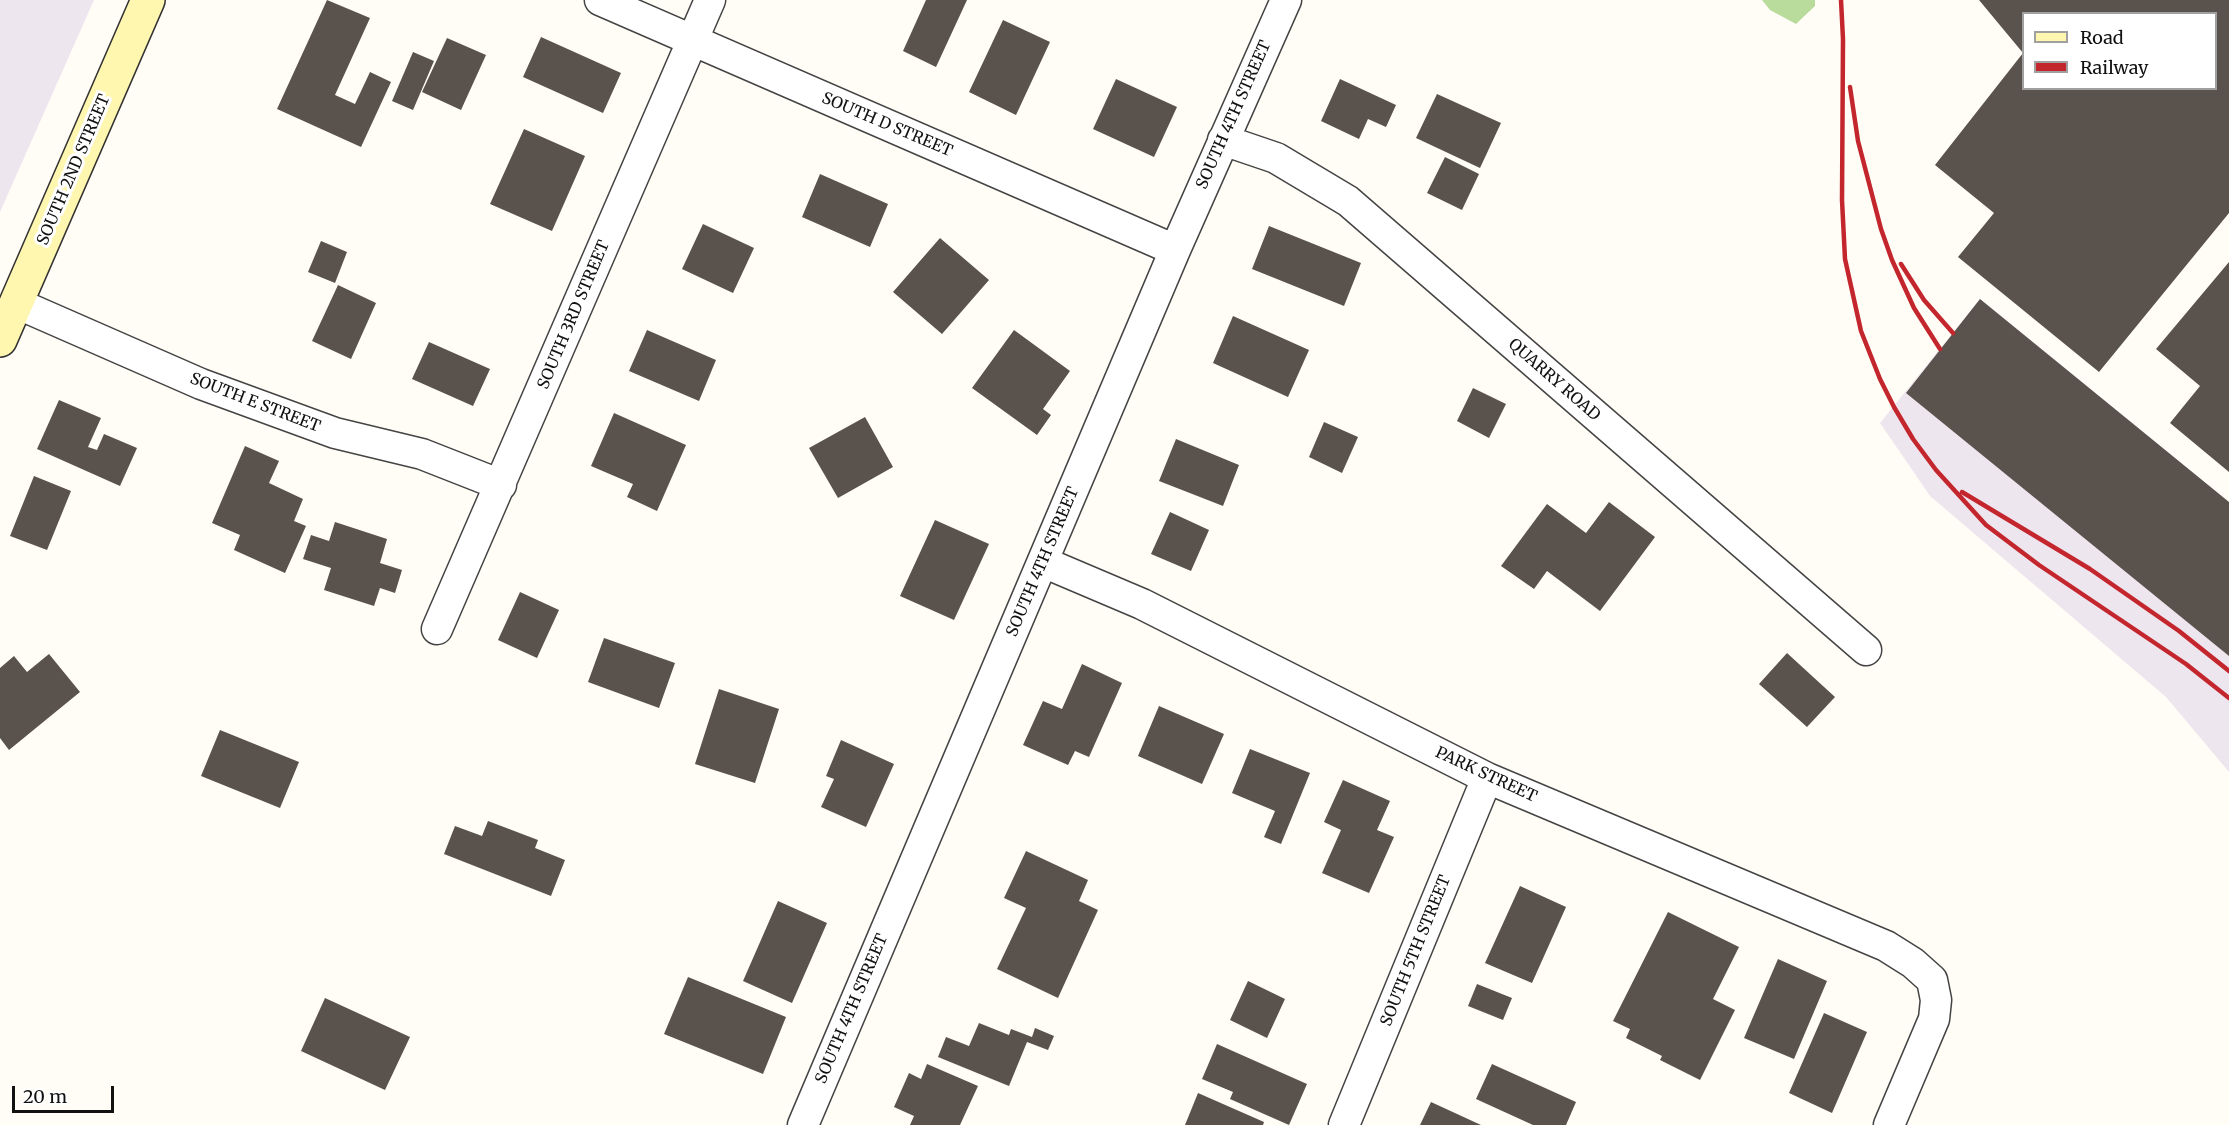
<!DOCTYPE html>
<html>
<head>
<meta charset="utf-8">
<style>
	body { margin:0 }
	#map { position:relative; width:2229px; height:1125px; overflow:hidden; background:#fffdf5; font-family:Merriweather,serif }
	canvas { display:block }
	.legend { position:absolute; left:2022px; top:12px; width:195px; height:78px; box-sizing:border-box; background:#fff; border:2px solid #a0a0a0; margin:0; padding:8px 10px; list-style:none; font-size:18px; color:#111 }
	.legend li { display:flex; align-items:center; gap:12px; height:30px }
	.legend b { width:30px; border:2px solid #a0a0a0 }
	.scale { position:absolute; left:12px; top:1086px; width:102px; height:27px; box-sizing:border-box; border:3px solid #111; border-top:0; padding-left:8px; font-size:18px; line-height:21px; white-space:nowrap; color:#111; -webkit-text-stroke:4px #fff; paint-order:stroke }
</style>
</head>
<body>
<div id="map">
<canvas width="2229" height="1125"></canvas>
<ul class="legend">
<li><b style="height:8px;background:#fff6b0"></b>Road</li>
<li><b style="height:8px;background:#c4262e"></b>Railway</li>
</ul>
<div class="scale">20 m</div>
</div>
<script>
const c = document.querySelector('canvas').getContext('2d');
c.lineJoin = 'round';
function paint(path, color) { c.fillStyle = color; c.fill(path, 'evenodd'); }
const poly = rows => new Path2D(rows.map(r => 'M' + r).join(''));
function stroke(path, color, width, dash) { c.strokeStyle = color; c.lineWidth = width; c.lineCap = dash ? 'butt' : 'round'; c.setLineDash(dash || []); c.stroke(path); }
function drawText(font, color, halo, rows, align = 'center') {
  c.font = font + ' Merriweather,serif'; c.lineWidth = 6; c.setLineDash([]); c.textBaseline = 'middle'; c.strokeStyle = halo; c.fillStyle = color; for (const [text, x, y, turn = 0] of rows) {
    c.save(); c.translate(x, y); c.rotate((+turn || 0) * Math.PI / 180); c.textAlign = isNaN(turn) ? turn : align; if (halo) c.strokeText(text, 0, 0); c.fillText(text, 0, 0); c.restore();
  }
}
paint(poly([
	[0,0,94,0,0,212],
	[1980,299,2229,502,2229,772,2166,697,1930,496,1880,423]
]), '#eee6ef');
paint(poly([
	[1762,0,1815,0,1815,6,1796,24,1770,10]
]), '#b9dc9c');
paint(poly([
	[327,0,370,18,335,95,355,104,370,72,391,82,361,147,277,109],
	[926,0,967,0,936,67,903,51],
	[1979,0,2229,0,2229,213,2099,372,1958,257,1994,213,1935,165,2023,53],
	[2024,14,2216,14,2216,88,2024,88],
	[1003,20,1050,42,1016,115,969,92],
	[541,37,621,73,603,113,523,77],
	[447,38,486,55,461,110,422,92],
	[413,52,434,61,413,110,392,101],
	[1116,79,1177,107,1154,157,1093,129],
	[1340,79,1396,105,1386,127,1368,119,1359,139,1321,121],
	[1437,94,1501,123,1480,168,1416,138],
	[524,129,585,156,552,231,490,204],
	[1445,157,1479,174,1462,210,1427,193],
	[820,174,888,204,870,247,802,217],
	[703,224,754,248,733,293,682,269],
	[1269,226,1361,263,1344,306,1252,269],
	[940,238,989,280,942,334,893,292],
	[321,241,347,252,335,283,308,272],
	[2229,262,2229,472,2170,423,2200,386,2156,349],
	[338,285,376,303,351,359,312,341],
	[1980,299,2229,502,2229,656,1906,393],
	[1233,316,1309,350,1288,397,1213,363],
	[647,330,716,360,699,401,629,371],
	[1014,330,1070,371,1043,409,1051,415,1037,435,972,388],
	[429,342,490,369,473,406,412,379],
	[1473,388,1506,404,1489,438,1457,421],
	[59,400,101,418,88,447,97,450,104,434,137,448,120,486,37,449],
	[614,413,686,445,657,511,627,497,633,484,591,466],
	[865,417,893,467,838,498,809,448],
	[1324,422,1358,437,1342,473,1309,457],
	[1176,439,1239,465,1223,506,1159,481],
	[245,446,279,461,269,483,303,499,294,521,306,526,285,573,234,550,240,535,212,523],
	[34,476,71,491,47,550,10,536],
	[1609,502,1655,537,1600,611,1547,571,1534,589,1501,566,1547,504,1586,533],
	[1170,512,1209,530,1191,571,1151,554],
	[935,520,989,544,954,620,900,596],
	[335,522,387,539,380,563,402,570,395,593,380,588,374,606,324,590,331,568,303,559,311,535,329,541],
	[520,592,559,610,537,658,498,640],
	[604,638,675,663,659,708,588,682],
	[1787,653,1835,697,1807,727,1759,684],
	[49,654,80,692,9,750,0,738,0,668,14,656,27,672],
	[1082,664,1122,683,1089,757,1075,751,1068,765,1023,745,1043,701,1062,709],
	[719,689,779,709,755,783,695,764],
	[1159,706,1224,734,1202,784,1138,756],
	[220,730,299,762,280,808,201,776],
	[841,740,894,764,866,827,821,807,834,779,826,776],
	[1250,749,1310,773,1281,844,1264,837,1275,811,1232,793],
	[1343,780,1390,801,1377,830,1394,837,1369,893,1322,873,1341,830,1324,822],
	[488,821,538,840,535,848,565,860,551,896,444,854,455,826,482,836],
	[1026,851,1088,880,1079,901,1098,910,1058,998,997,969,1026,908,1004,898],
	[1520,886,1566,907,1532,983,1485,963],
	[778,901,827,923,792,1003,743,981],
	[1668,912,1739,947,1713,999,1735,1010,1700,1080,1660,1060,1662,1056,1626,1038,1630,1029,1613,1021],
	[1778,959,1827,981,1794,1059,1744,1038],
	[688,977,786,1017,763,1074,664,1034],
	[1248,981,1285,999,1267,1038,1230,1020],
	[1477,984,1512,998,1503,1020,1468,1006],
	[325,998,410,1037,385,1090,301,1051],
	[1824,1013,1867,1032,1832,1113,1789,1093],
	[979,1023,1009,1035,1011,1029,1032,1037,1035,1028,1054,1036,1048,1050,1027,1042,1009,1086,938,1057,946,1037,969,1046],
	[1217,1044,1307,1084,1289,1125,1230,1099,1233,1092,1202,1079],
	[927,1064,978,1086,960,1125,910,1125,914,1116,894,1107,909,1073,921,1079],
	[1492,1064,1576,1102,1566,1125,1533,1125,1476,1099],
	[1198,1093,1264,1122,1263,1125,1185,1125],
	[1431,1102,1481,1125,1420,1125]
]), '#5a524d');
const street = poly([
	[600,0,1175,250],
	[1223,140,1276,158,1348,201,1866,650],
	[16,303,201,384,335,433,422,454,501,485],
	[1043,562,1142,604,1487,778,1886,946,1913,963,1932,980,1936,1000,1934,1019,1889,1125],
	[437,629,710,0],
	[803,1125,1175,250,1286,0],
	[1344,1125,1487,778]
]);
const secondary = poly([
	[0,340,148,0]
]);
stroke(street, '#444', 33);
stroke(secondary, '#333', 36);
stroke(street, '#fff', 30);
stroke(secondary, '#fff6b0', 33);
stroke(poly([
	[1841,0,1843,39,1842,200,1845,259,1861,331,1880,379,1894,407,1913,439,1936,470,1986,525,2039,565,2186,664,2229,698],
	[1850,87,1858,141,1881,229,1892,260,1914,308,1940,349],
	[1901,264,1924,300,1953,333],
	[1962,492,2090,569,2179,631,2229,671]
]), '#c4262e', 4.5);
drawText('16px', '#111', '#fff', [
	["SOUTH 4TH STREET",1234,115,-66],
	["SOUTH D STREET",887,125,23],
	["SOUTH 2ND STREET",74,170,-67],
	["SOUTH 3RD STREET",574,315,-67],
	["QUARRY ROAD",1554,380,41],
	["SOUTH E STREET",255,403,21],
	["SOUTH 4TH STREET",1043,562,-67],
	["PARK STREET",1486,775,25],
	["SOUTH 5TH STREET",1416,951,-68],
	["SOUTH 4TH STREET",852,1009,-67]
]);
</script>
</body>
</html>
